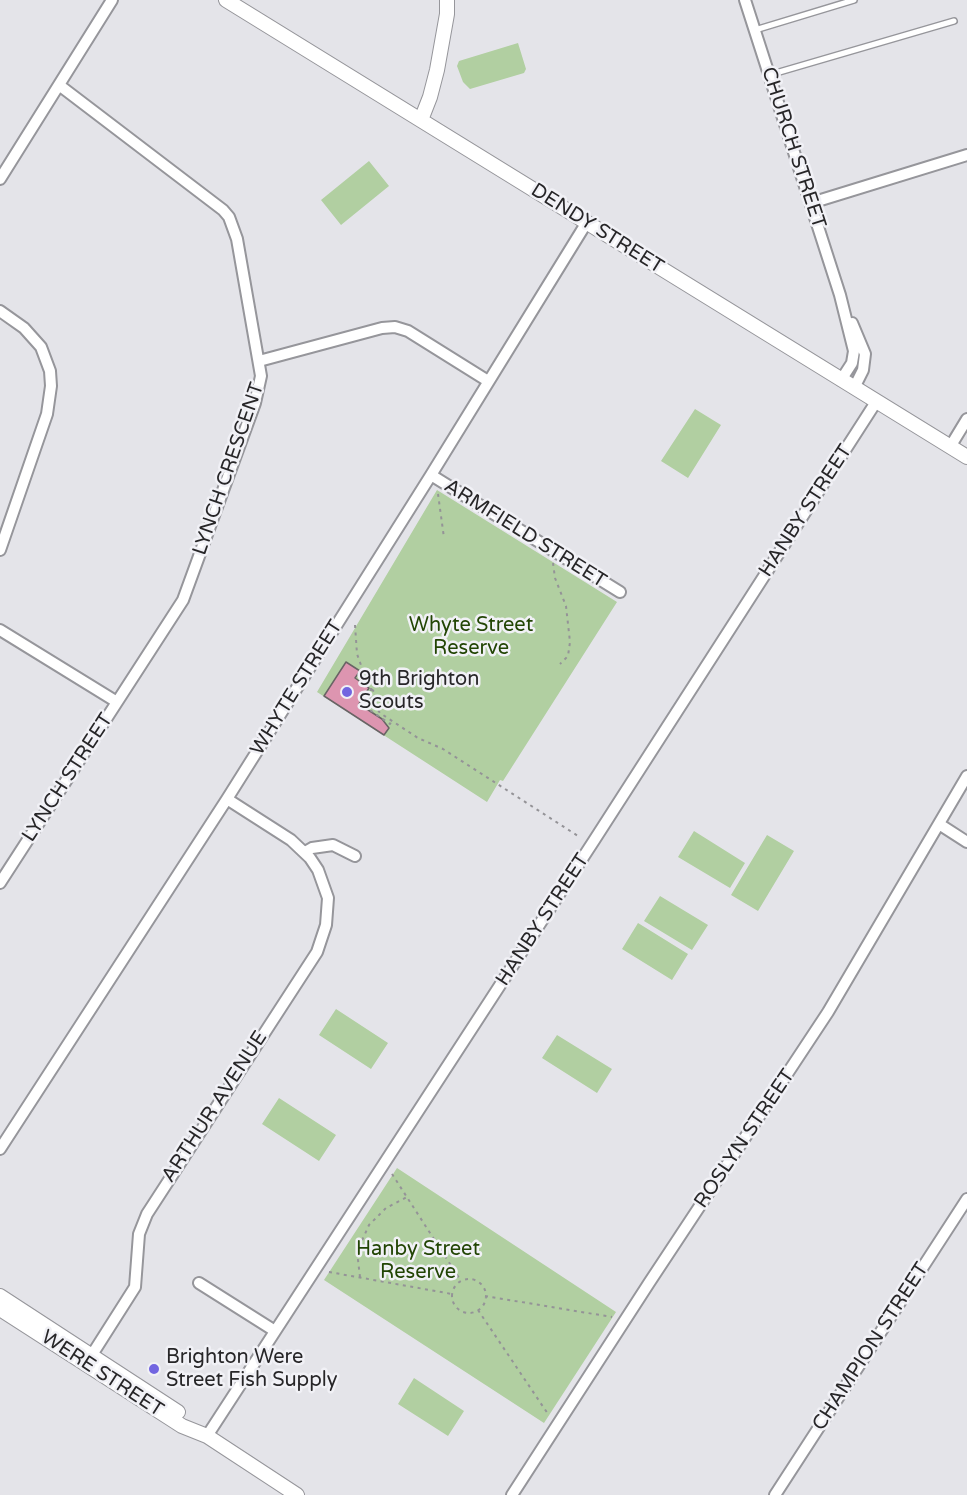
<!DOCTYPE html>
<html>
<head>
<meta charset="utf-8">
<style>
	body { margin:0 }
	canvas { display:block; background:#e4e4e9 }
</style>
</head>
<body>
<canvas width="967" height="1495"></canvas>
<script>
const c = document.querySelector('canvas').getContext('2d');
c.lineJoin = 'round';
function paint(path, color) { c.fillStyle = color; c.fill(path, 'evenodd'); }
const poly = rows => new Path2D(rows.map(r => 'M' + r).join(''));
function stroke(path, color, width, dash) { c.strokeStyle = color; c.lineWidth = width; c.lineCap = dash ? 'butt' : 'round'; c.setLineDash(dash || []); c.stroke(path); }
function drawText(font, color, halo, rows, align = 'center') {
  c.font = font + ' "Varela Round",sans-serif'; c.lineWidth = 5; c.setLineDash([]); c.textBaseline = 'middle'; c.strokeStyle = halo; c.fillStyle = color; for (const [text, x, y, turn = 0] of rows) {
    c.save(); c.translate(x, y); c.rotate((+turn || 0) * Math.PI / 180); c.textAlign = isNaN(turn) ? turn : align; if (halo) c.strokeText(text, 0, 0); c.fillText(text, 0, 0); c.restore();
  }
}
paint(poly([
	[518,43,526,69,524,73,470,89,463,82,457,66,459,61],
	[369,161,389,186,341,225,321,200],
	[695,409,721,425,688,478,661,461],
	[437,490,617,602,503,781,500,780,487,802,317,692],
	[694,831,745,863,730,888,678,857],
	[767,835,794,851,758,911,731,895],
	[660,896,708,925,692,950,644,921],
	[638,923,688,954,672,980,622,949],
	[336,1009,388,1043,371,1069,319,1035],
	[557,1035,612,1069,597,1093,542,1058],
	[279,1098,336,1135,319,1161,262,1124],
	[397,1168,616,1312,544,1423,324,1280],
	[414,1378,464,1411,448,1436,398,1404]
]), '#b1cfa1');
const building = poly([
	[346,662,360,671,355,678,369,688,359,704,382,719,389,728,384,735,324,696,346,662]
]);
paint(building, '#dd95b0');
stroke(building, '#696465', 1.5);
const service = poly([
	[755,30,854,0],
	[769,75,954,21]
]);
const minor = poly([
	[745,0,840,295,854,351,852,363,841,380],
	[0,179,112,0],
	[811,203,967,155],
	[0,311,24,328,41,347,50,371,51,386,47,414,0,550],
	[852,323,865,354,863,370,854,388],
	[259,361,382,328,395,327,408,331,488,381],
	[950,447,967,419],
	[431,475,620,592],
	[0,630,117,702],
	[939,824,967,842],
	[305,852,312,848,333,845,355,856],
	[0,883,183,600,255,403,261,376,237,239,229,217,223,210,59,85],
	[0,1149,227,799,431,475,587,222],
	[199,1283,275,1331],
	[88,1361,135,1287,139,1234,147,1214,317,952,326,925,328,898,318,870,310,858,291,840,227,799],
	[207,1436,595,839,876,402],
	[512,1495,649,1283,828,1012,967,776],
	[775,1495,967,1199]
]);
const tertiary = poly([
	[226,0,967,457],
	[421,120,430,97,437,70,447,14,447,0],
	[0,1296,178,1412],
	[0,1309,182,1426,207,1436,297,1495]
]);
stroke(service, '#96969b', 8);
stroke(minor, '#96969b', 14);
stroke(tertiary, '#96969b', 16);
stroke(poly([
	[438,494,444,538],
	[553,563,555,578,566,606,570,642,568,656,560,664],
	[355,625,357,654,367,682,374,692,376,707,380,713,418,738,443,749,578,836],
	[371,688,370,710,390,724,391,722],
	[392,1174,461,1281],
	[329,1272,452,1294],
	[360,1277,358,1260,360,1245,369,1225,386,1208,407,1197],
	'452 1296a17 17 0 1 1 34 0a17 17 0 1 1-34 0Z',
	[485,1296,612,1317],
	[478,1310,548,1414]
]), '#949397', 2, [3, 4.5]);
stroke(service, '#fff', 5);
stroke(minor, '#fff', 10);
stroke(tertiary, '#fff', 14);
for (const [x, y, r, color] of [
	[347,692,6,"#7265e0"],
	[154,1369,6,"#7265e0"]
]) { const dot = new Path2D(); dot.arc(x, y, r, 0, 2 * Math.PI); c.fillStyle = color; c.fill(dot); stroke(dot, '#f1f1f6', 2); }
drawText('20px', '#272628', '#f1f1f6', [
	["CHURCH STREET",793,148,72],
	["DENDY STREET",597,229,32],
	["LYNCH CRESCENT",229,469,-71],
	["HANBY STREET",806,511,-57],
	["ARMFIELD STREET",525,534,32],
	["WHYTE STREET",297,688,-58],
	["LYNCH STREET",68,778,-57],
	["HANBY STREET",543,920,-57],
	["ARTHUR AVENUE",215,1107,-57],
	["ROSLYN STREET",745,1139,-56],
	["CHAMPION STREET",871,1347,-57],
	["WERE STREET",102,1374,33]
]);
drawText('20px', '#224504', '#f1f1f6', [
	["Whyte Street",471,626],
	["Reserve",471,649],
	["Hanby Street",418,1250],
	["Reserve",418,1273]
]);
drawText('20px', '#272628', '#f1f1f6', [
	["9th Brighton",359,680],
	["Scouts",359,703],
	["Brighton Were",166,1358],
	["Street Fish Supply",166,1381]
], 'left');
</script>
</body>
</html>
